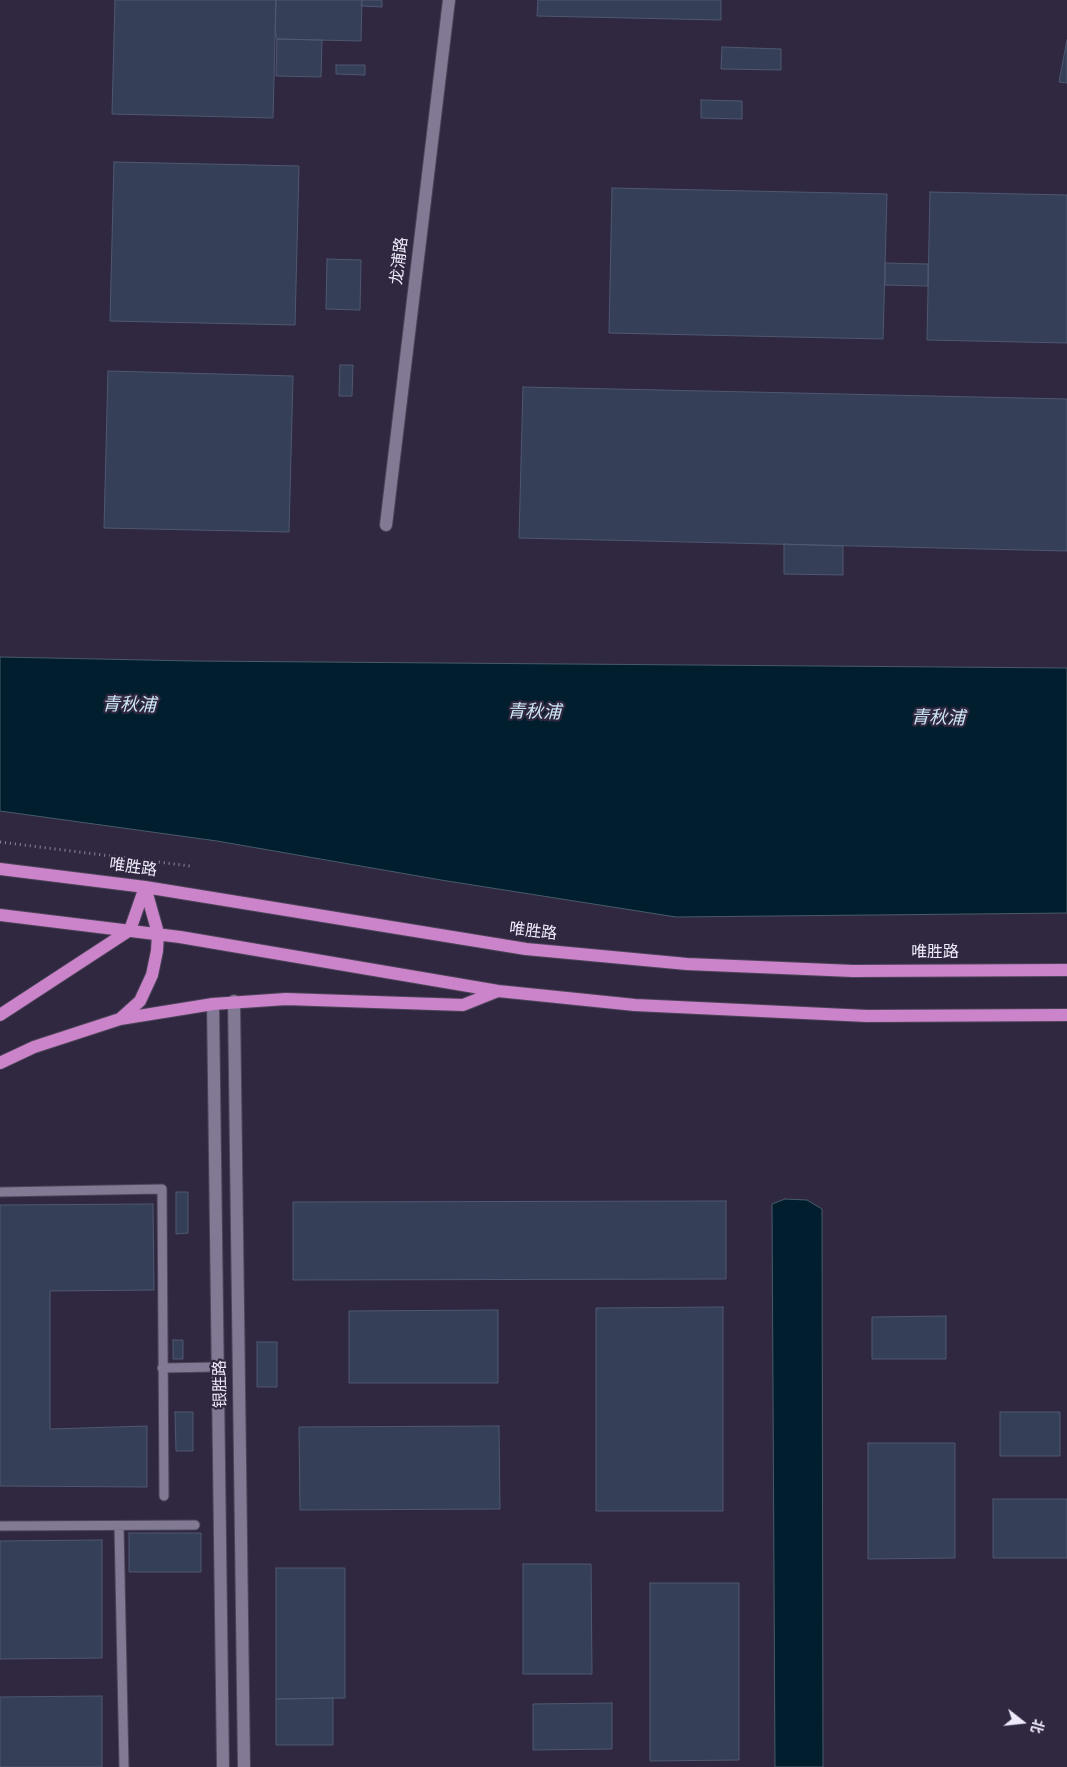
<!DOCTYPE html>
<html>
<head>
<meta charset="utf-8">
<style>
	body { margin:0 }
	#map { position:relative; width:1067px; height:1767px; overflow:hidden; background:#302840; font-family:Spectral,"Noto Sans SC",serif }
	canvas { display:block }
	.north { position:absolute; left:997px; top:1697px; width:50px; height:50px; -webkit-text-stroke:4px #302840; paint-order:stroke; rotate:106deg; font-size:14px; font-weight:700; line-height:20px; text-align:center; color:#efeafa }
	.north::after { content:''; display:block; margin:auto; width:18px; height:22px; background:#efeafa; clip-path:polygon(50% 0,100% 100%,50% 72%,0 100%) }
</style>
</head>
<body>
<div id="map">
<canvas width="1067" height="1767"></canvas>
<div class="north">北</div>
</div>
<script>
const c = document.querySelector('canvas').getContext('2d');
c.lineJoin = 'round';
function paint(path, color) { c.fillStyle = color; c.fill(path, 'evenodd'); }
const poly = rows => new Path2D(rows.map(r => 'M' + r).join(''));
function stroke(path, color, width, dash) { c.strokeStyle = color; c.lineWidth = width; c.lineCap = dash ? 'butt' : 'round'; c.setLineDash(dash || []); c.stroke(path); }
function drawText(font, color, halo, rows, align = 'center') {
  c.font = font + ' Spectral,"Noto Sans SC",serif'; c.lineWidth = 4.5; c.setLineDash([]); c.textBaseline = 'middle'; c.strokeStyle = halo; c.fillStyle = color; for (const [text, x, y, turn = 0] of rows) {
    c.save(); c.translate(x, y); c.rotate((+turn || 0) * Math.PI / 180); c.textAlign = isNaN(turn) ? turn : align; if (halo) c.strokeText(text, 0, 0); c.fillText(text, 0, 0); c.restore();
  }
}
const water = poly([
	[0,657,194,661,1067,668,1067,913,676,917,441,880,217,841,0,811,0,657],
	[785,1199,807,1200,822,1209,823,1767,775,1767,772,1204,785,1199]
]);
paint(water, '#001e2e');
stroke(water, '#485b6b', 1);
const building = poly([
	[115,0,276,0,273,118,112,114,115,0],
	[276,0,362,0,361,41,277,39,275,32,276,0],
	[362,0,382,0,382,7,361,6,362,0],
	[538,0,721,0,721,20,537,16,538,0],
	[277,39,322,40,321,77,276,76,277,39],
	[1067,40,1067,83,1059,82,1067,40],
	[722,47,781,49,781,70,721,69,722,47],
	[336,65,365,65,365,75,336,74,336,65],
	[701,100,742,101,742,119,701,118,701,100],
	[114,162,299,166,295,325,110,321,114,162],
	[612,188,887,194,883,339,609,333,612,188],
	[930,192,1067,195,1067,343,927,340,930,192],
	[327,259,361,260,360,310,326,309,327,259],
	[885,263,928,264,928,286,885,285,885,263],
	[340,365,353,365,352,396,339,396,340,365],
	[108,371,293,376,289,532,104,528,108,371],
	[523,387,1067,399,1067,551,519,538,523,387],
	[784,544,843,546,843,575,784,574,784,544],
	[176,1192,188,1192,188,1233,176,1234,176,1192],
	[726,1201,726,1279,293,1280,293,1202,726,1201],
	[153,1204,154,1290,50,1291,50,1429,147,1426,147,1487,0,1486,0,1205,153,1204],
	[723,1307,723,1511,596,1511,596,1308,723,1307],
	[498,1310,498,1383,349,1383,349,1311,498,1310],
	[946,1316,946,1359,872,1359,872,1317,946,1316],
	[173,1340,183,1340,183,1359,173,1359,173,1340],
	[257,1342,277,1342,277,1387,257,1387,257,1342],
	[175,1412,193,1412,193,1451,176,1451,175,1412],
	[1000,1412,1060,1412,1060,1456,1000,1456,1000,1412],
	[499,1426,500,1509,300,1510,299,1427,499,1426],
	[868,1443,955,1443,955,1558,868,1559,868,1443],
	[993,1499,1067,1499,1067,1558,993,1558,993,1499],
	[129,1533,201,1533,201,1572,129,1572,129,1533],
	[102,1540,102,1658,0,1659,0,1541,102,1540],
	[523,1564,591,1564,592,1674,523,1674,523,1564],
	[276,1568,345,1568,345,1698,276,1699,276,1568],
	[650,1583,739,1583,739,1760,650,1761,650,1583],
	[102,1696,102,1767,0,1767,0,1697,102,1696],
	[333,1698,333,1745,276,1745,276,1699,333,1698],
	[612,1703,612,1749,533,1750,533,1704,612,1703]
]);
paint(building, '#353f57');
stroke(building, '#4e5871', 1);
const service = poly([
	[0,1192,162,1189,164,1496],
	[162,1368,217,1367],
	[0,1526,195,1525],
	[119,1526,124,1767]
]);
const tertiary = poly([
	[386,525,449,0],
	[234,1001,244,1767],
	[213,1004,223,1767]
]);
const primary = poly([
	[0,869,145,887,526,949,687,964,853,971,1067,970],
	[0,915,180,937,498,991,635,1005,867,1016,1067,1015],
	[0,1015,130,930,145,887],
	[120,1019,140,1001,152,975,157,951,158,933,145,887],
	[0,1063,34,1047,120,1019,213,1004,286,999,463,1005,498,991]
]);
stroke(service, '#4c4459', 11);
stroke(tertiary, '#4c4459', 14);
stroke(primary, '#4c4459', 14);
stroke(poly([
	[0,842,190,866]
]), '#8c869a', 3, [1, 4]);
stroke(service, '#827995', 9);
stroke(tertiary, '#827995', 12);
stroke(primary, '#cb84ca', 12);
drawText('16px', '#efeafa', '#302840', [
	["龙浦路",401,261,-83],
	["唯胜路",133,869,8],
	["唯胜路",533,933,7],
	["唯胜路",935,954],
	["银胜路",222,1384,-91]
]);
drawText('italic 18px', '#cee9f9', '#302840', [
	["青秋浦",129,707,1],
	["青秋浦",534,714,1],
	["青秋浦",938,720,1]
]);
</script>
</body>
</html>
